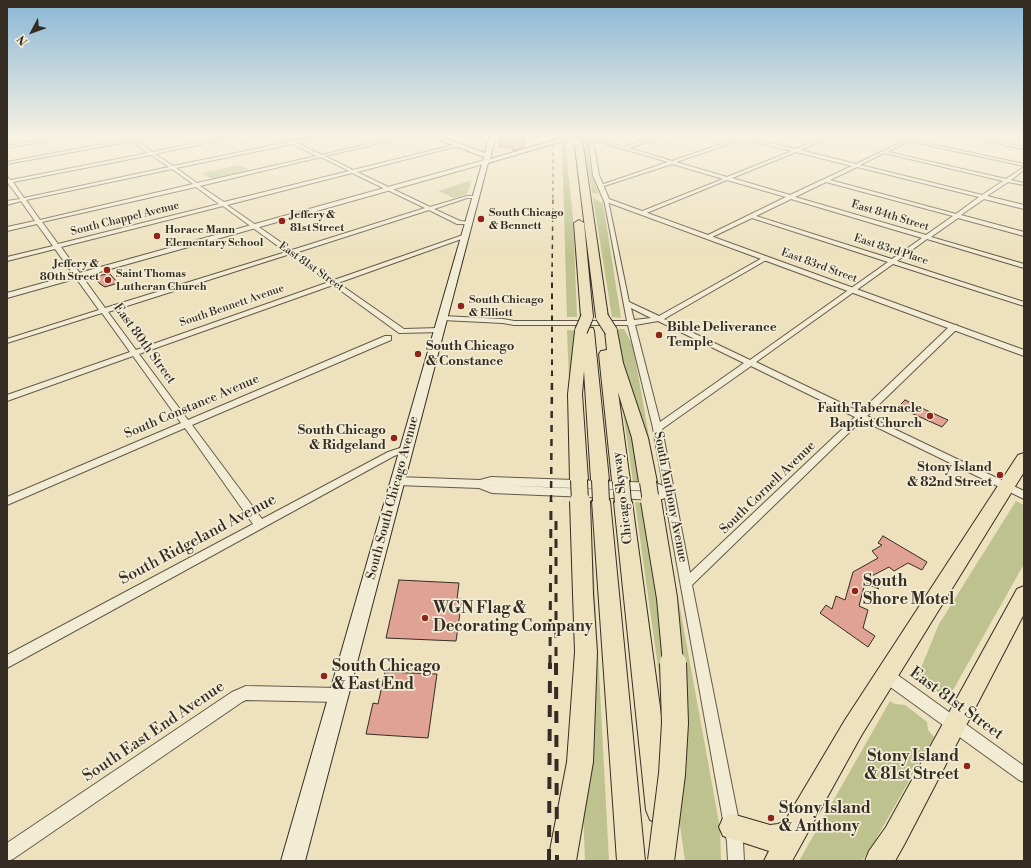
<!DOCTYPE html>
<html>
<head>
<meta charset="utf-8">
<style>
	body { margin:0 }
	#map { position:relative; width:1031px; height:868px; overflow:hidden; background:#ede1be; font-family:"Libre Bodoni",serif }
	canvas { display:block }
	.frame { position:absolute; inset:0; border:8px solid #352d23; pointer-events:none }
	.north { position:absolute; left:12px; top:12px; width:40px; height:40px; -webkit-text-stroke:3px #f3ecd5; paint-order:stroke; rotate:229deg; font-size:11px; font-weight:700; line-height:16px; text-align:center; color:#352d23 }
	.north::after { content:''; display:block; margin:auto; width:14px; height:18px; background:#352d23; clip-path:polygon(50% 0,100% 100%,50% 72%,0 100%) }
</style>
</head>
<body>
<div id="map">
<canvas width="1031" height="868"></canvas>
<div class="frame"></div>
<div class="north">N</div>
</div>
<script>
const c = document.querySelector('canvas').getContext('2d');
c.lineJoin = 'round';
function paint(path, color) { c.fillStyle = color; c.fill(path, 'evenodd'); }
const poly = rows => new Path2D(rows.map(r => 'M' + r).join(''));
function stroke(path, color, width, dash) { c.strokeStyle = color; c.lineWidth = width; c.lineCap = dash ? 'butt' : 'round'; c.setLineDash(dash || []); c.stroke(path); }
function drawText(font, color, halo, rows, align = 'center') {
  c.font = font + ' "Libre Bodoni",serif'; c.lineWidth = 3.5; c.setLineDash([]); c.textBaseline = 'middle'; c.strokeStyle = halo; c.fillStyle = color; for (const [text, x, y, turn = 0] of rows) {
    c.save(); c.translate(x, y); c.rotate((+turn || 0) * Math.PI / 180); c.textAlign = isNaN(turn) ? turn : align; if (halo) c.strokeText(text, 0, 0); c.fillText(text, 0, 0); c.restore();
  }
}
paint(poly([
	[583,137,586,137,592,176,599,194,592,193],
	[565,142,573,218,577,317,567,317,562,143],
	[240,165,250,170,212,179,202,173],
	[469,181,471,181,467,194,454,198,438,191],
	[593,198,603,203,621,318,612,317],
	[614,329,624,329,633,346,657,482,655,483,649,441,622,368],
	[567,330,578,331,570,381,569,381],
	[623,411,626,411,634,438,642,483,633,482],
	[590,501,609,861,585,861,583,808],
	[1016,501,1024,505,1024,564,948,699,917,678,939,624],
	[635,502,661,504,720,828,721,861,685,861],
	[890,701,895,704,905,705,927,722,928,730,934,737,872,846,862,861,799,861]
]), '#bdc28e');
const building = poly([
	[501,135,525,135,523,147,513,151,513,147,499,147,501,135],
	[109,273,118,283,105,287,100,284,95,277,109,273],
	[905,400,928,411,948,420,942,427,898,407,905,400],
	[883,536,927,562,922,570,908,563,894,571,889,567,868,578,879,589,865,583,859,606,868,610,863,628,875,636,868,647,820,613,826,605,832,609,836,596,845,600,853,572,878,558,872,551,882,545,878,543,883,536],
	[399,580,459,583,457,599,462,599,456,641,386,638,399,580],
	[385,672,437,674,428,738,366,734,373,703,378,704,385,672]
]);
paint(building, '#e0a294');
stroke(building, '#352d23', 1);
const minor = poly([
	[64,135,75,135,7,148,7,146,64,135],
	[124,135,129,135,133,138,149,135,160,135,136,140,152,152,234,135,244,135,155,154,173,166,289,142,276,135,282,135,293,141,320,135,329,135,297,143,322,155,405,135,414,135,325,156,353,170,458,144,458,146,357,172,430,207,467,196,476,196,478,197,476,198,467,198,434,209,460,221,470,222,470,224,457,224,429,210,295,253,334,280,463,235,467,235,467,237,338,283,404,329,439,328,443,330,442,332,399,333,333,285,139,354,188,420,385,336,391,336,391,340,192,425,262,519,388,452,406,446,409,447,411,449,409,451,394,456,7,668,7,655,253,524,185,428,7,505,7,497,181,423,133,356,7,401,7,395,130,352,102,313,7,343,7,339,99,310,55,249,7,261,7,257,53,246,37,224,7,231,7,227,35,221,21,201,7,205,7,201,20,199,8,183,7,183,7,177,11,180,148,153,132,141,7,164,7,162,129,139,124,135],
	[292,144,317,156,197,183,176,168,292,144],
	[151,155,169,167,24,198,13,182,151,155],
	[321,157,349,171,224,202,200,186,321,157],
	[172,169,193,184,40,220,26,200,172,169],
	[352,173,425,208,292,250,227,205,352,173],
	[196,187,219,204,58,244,42,222,196,187],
	[223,206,286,252,105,308,61,247,223,206],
	[290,254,329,282,136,350,108,312,290,254],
	[660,135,667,135,629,148,672,161,739,138,731,135,739,135,795,149,830,135,836,135,800,150,856,164,904,141,882,135,891,135,908,139,915,135,921,135,912,140,1024,164,1024,166,909,141,888,152,1006,179,1024,167,1024,170,1011,180,1024,183,1024,185,1008,182,987,196,1024,205,1024,209,984,199,961,215,1024,232,1024,236,958,218,931,237,1024,264,1024,268,927,239,897,261,1024,302,1024,306,893,264,756,362,860,412,951,325,957,325,957,329,867,416,1024,491,1024,499,862,420,692,585,743,842,744,861,728,861,727,842,665,498,659,500,492,493,479,488,397,485,394,484,392,481,394,478,397,477,480,480,491,477,656,483,663,486,653,428,628,325,514,325,503,323,442,320,438,318,442,316,503,319,514,321,627,321,604,199,608,200,629,302,659,316,764,257,768,257,768,259,664,319,750,360,888,262,752,218,710,238,706,238,706,236,786,197,727,180,644,214,640,214,640,212,723,179,672,164,598,188,598,186,668,162,589,139,589,137,624,147,660,135],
	[743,139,792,151,727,177,676,162,743,139],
	[796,152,852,166,790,195,732,178,796,152],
	[884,153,1003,181,982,195,860,165,884,153],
	[857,167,979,197,956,214,830,180,857,167],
	[826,182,953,216,926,235,795,197,826,182],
	[791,199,922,238,892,259,756,216,791,199],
	[631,308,651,318,634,320,631,308],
	[658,321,744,363,660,422,635,325,658,321],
	[751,366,855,417,690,573,662,429,751,366],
	[491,485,655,491,659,492,493,485,491,485],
	[958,135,968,135,1024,147,1024,149,958,135],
	[887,670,892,671,1024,766,1024,782,1019,780,882,681,880,676,882,671,887,670],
	[246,686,338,688,343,690,345,695,343,700,338,702,246,700,242,702,13,859,7,861,7,843,232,692,246,686]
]);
const tertiary = poly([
	[588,135,592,135,599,175,609,199,1024,350,1024,356,604,201,593,175,588,135],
	[485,160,488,162,487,163,7,298,7,293,485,160]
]);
const secondary = poly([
	[427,135,436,135,485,153,490,135,496,135,490,159,573,135,584,135,488,163,305,861,281,861,484,157,427,135]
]);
const trunk = poly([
	[1024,453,1024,472,861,736,792,861,764,861,769,851,723,836,719,827,723,818,732,814,770,825,778,824,785,821,845,720,1018,455,1024,453],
	[1024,586,1024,614,904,845,895,861,865,861,869,851,886,827,1017,589,1024,586]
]);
const motorway = poly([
	[578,137,582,139,608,317,606,320,602,321,598,320,596,317,574,139,578,137],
	[579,220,584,223,593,317,591,320,587,321,583,320,581,317,574,223,579,220],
	[581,327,593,328,594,331,609,480,606,484,600,486,594,484,591,480,584,371,582,394,588,480,585,484,579,486,573,484,570,480,568,394,575,331,576,328,581,327],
	[611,327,616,328,617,331,623,363,648,438,657,482,654,487,648,488,642,487,639,482,632,438,618,392,630,481,627,485,621,487,615,485,612,481,599,354,601,351,607,350,605,331,606,328,611,327],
	[601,494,607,496,610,501,645,861,617,861,592,501,595,496,601,494],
	[623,495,629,497,632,502,674,810,670,820,660,824,650,820,646,810,614,502,617,497,623,495],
	[583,585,590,588,593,594,597,652,593,762,576,861,548,861,567,762,575,652,573,594,576,588,583,585]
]);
stroke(minor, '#635a4a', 2);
stroke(tertiary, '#635a4a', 2);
stroke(secondary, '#352d23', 2);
stroke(trunk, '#352d23', 2);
stroke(motorway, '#352d23', 2);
paint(minor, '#f3ecd5');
paint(tertiary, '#f3ecd5');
paint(secondary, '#f3ecd5');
paint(trunk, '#ede1be');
paint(motorway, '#ede1be');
stroke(poly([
	[553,198,553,135]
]), '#352d23', 1, [3.5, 3.5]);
stroke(poly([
	[552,276,553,197]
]), '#352d23', 1.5, [4.5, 4.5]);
stroke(poly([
	[552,376,552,275]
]), '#352d23', 2, [5.5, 5.5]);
stroke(poly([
	[551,502,552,375]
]), '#352d23', 2.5, [7, 7]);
stroke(poly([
	[556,521,556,664],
	[550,664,551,501]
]), '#352d23', 3, [9, 9]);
stroke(poly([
	[556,663,557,861],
	[549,861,550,663]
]), '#352d23', 4, [12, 12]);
const motorwayBridgeFar4 = poly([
	[570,136,571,141]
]);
const motorwayBridgeFar3 = poly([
	[602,317,611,331],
	[581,331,587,317]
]);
const motorwayBridgeFar2 = poly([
	[579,480,580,502],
	[600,480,601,501],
	[621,481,623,502],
	[648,482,651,502]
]);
const motorwayBridgeFar1 = poly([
	[580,501,583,594],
	[651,501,667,598,673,664]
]);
const motorwayBridge = poly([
	[661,861,672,774,675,723,673,663]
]);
stroke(motorwayBridgeFar4, '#352d23', 9, []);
stroke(motorwayBridgeFar3, '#352d23', 14, []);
stroke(motorwayBridgeFar2, '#352d23', 18, []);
stroke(motorwayBridgeFar1, '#352d23', 22, []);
stroke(motorwayBridge, '#352d23', 28, []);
stroke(motorwayBridgeFar4, '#ede1be', 8);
stroke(motorwayBridgeFar3, '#ede1be', 12);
stroke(motorwayBridgeFar2, '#ede1be', 16);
stroke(motorwayBridgeFar1, '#ede1be', 20);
stroke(motorwayBridge, '#ede1be', 26);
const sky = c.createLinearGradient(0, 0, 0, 257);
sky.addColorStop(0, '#8ab7d6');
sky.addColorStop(0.53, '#f7f2e2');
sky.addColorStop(1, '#f7f2e200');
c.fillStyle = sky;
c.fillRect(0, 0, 1031, 257);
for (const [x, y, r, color] of [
	[481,219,4,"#8f2418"],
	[282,221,4,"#8f2418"],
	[157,236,4,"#8f2418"],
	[107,270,4,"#8f2418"],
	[108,280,4,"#8f2418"],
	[461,306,4,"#8f2418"],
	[659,335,4,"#8f2418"],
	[418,354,4,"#8f2418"],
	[930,416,4,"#8f2418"],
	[394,438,4,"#8f2418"],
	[1000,475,4,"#8f2418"],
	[855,591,4,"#8f2418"],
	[425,618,4,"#8f2418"],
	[324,676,4,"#8f2418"],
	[967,766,4,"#8f2418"],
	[771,818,4,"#8f2418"]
]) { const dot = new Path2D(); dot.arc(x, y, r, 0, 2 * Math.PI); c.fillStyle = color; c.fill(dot); stroke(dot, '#f3ecd5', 1.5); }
drawText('bold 11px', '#352d23', '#f3ecd5', [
	["South Chicago",489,213],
	["& Bennett",489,226],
	["Jeffery &",290,215],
	["81st Street",290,228],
	["Horace Mann",165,230],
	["Elementary School",165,243],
	["Jeffery &",99,264,"right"],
	["80th Street",99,277,"right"],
	["Saint Thomas",116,274],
	["Lutheran Church",116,287],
	["South Chicago",469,300],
	["& Elliott",469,313]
], 'left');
drawText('11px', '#352d23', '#f3ecd5', [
	["East 84th Street",890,216,17],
	["South Chappel Avenue",125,219,-14],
	["East 83rd Place",891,250,18],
	["East 83rd Street",819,266,20],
	["East 81st Street",311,267,35],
	["South Bennett Avenue",232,306,-19]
]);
drawText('bold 13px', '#352d23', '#f3ecd5', [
	["Bible Deliverance",667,328,"left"],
	["Temple",667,343,"left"],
	["South Chicago",426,347,"left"],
	["& Constance",426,362,"left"],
	["Faith Tabernacle",922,409],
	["Baptist Church",922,424],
	["South Chicago",386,431],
	["& Ridgeland",386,446],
	["Stony Island",992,468],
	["& 82nd Street",992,483]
], 'right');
drawText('13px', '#352d23', '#f3ecd5', [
	["East 80th Street",144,344,54],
	["South Constance Avenue",192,407,-23],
	["South Cornell Avenue",768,488,-44],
	["South Anthony Avenue",670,497,79],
	["South South Chicago Avenue",393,498,-75],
	["Chicago Skyway",623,498,-97]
]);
drawText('16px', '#352d23', '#f3ecd5', [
	["South Ridgeland Avenue",198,540,-28],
	["East 81st Street",956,704,36],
	["South East End Avenue",154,732,-34]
]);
drawText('bold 16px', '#352d23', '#f3ecd5', [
	["South",863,582],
	["Shore Motel",863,600],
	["WGN Flag &",433,609],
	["Decorating Company",433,627],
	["South Chicago",332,667],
	["& East End",332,685],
	["Stony Island",959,757,"right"],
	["& 81st Street",959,775,"right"],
	["Stony Island",779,809],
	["& Anthony",779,827]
], 'left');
</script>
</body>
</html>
